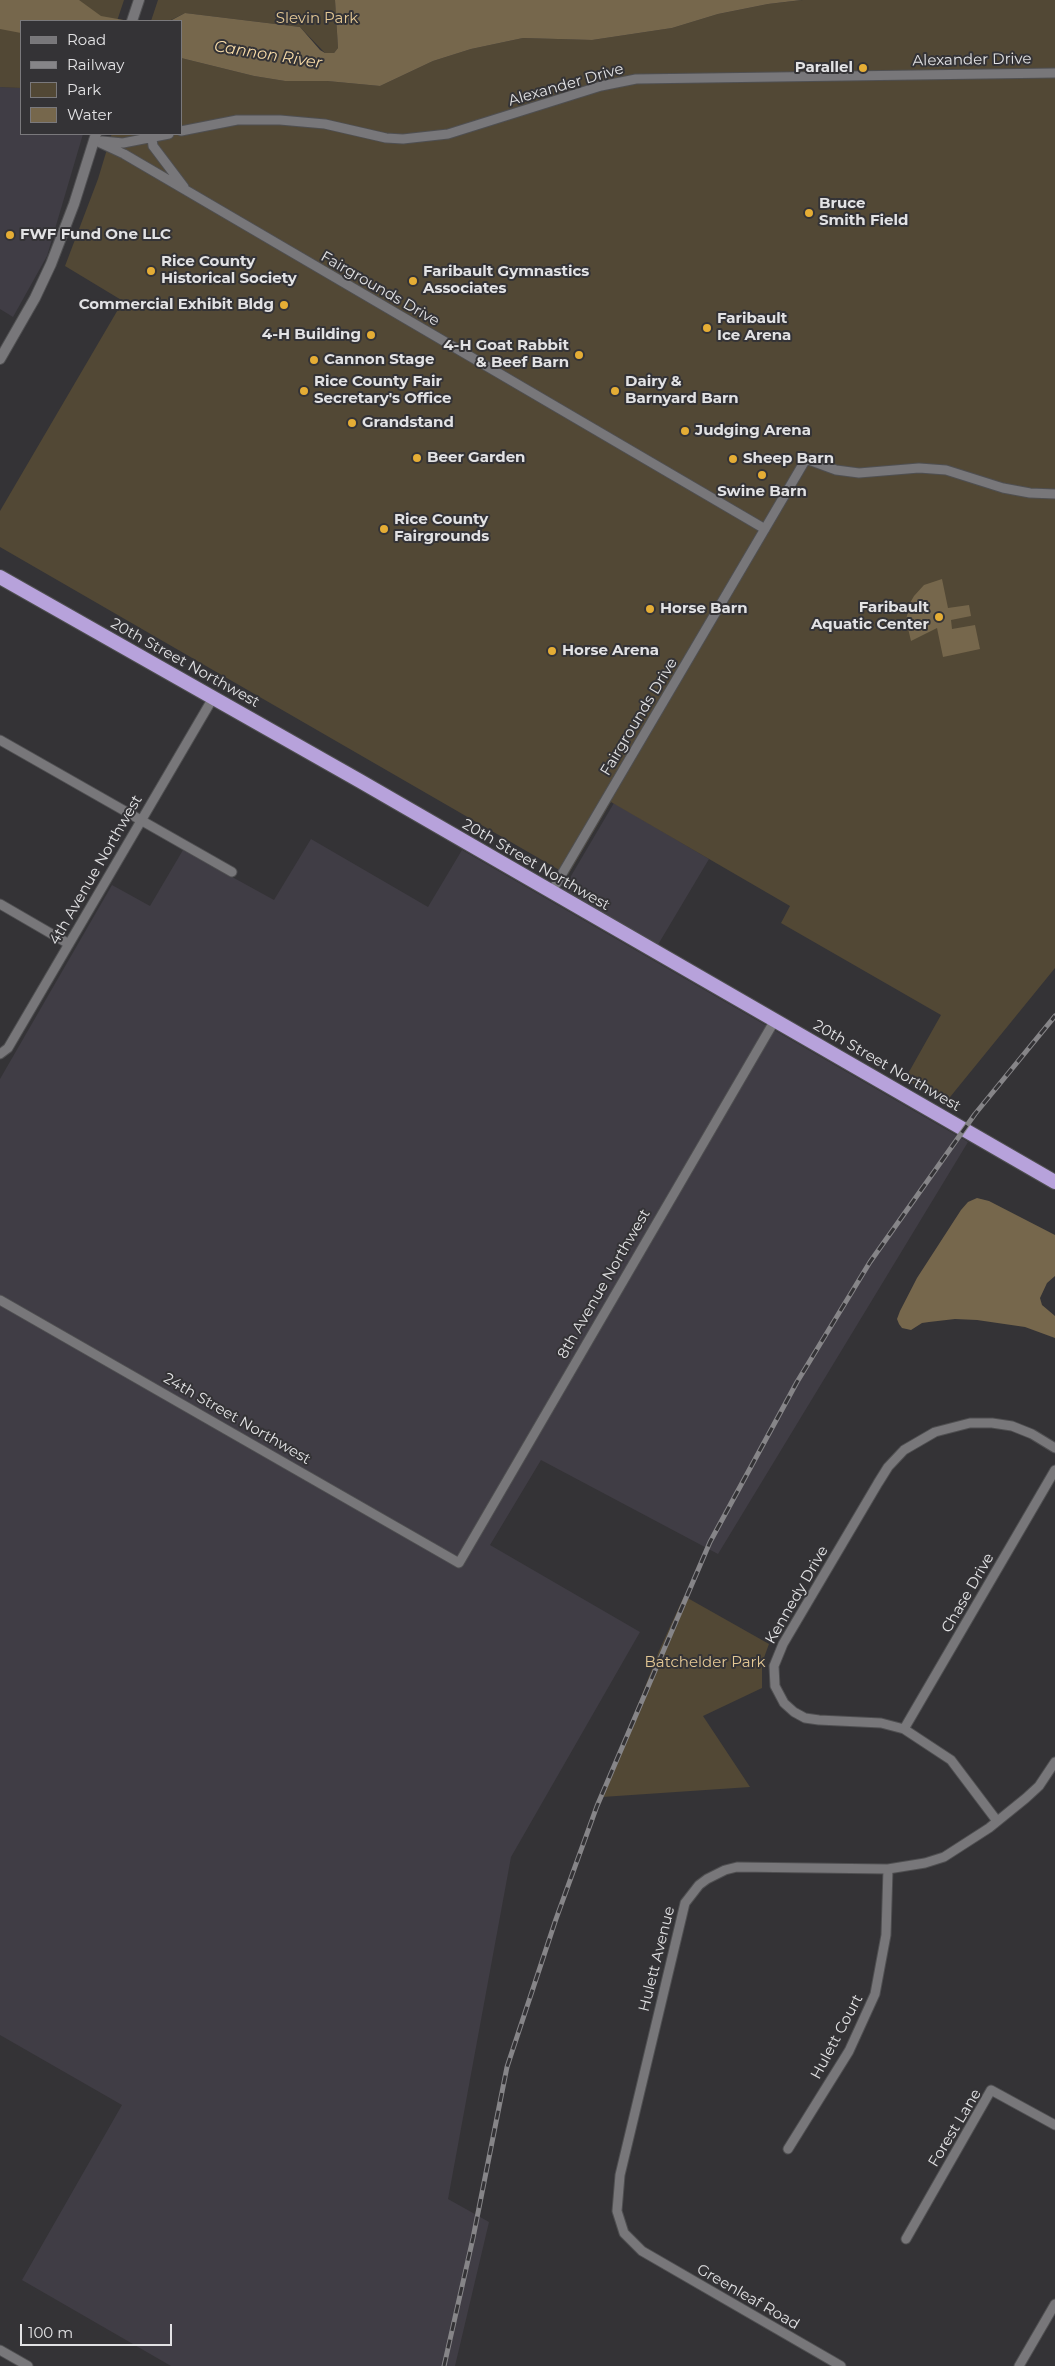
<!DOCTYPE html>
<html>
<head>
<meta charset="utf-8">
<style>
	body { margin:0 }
	#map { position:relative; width:1055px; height:2366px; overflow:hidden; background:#343336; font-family:Montserrat,sans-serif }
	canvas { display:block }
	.legend { position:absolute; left:20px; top:20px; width:162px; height:115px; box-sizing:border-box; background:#343336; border:1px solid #7a797c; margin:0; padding:6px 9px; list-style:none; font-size:15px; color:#e2e2e4 }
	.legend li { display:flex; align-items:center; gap:10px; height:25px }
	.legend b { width:25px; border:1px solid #7a797c }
	.scale { position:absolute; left:20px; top:2324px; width:152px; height:22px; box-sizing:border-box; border:2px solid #e2e2e4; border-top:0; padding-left:6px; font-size:15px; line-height:18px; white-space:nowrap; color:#e2e2e4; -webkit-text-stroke:4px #343336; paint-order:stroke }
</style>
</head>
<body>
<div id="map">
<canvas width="1055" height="2366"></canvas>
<ul class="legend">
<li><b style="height:6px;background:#78777a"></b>Road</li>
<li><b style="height:6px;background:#868588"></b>Railway</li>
<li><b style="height:14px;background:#524835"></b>Park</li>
<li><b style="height:14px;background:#76674c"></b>Water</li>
</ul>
<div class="scale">100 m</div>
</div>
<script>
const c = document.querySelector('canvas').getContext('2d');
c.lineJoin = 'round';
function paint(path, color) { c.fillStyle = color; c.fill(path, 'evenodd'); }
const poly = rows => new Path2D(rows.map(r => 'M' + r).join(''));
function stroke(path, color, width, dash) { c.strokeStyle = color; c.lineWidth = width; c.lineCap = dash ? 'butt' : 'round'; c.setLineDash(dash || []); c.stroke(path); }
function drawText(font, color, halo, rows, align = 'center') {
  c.font = font + ' Montserrat,sans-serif'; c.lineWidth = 4; c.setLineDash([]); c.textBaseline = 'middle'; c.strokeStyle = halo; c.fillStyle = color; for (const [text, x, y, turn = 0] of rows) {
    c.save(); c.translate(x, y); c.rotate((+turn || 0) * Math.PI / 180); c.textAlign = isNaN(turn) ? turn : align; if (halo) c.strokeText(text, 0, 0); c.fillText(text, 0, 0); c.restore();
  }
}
paint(poly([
	[0,87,21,88,21,134,83,134,47,256,13,317,0,309],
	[614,803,709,859,656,948,561,893],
	[311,839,428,907,462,850,968,1142,718,1554,541,1460,490,1545,640,1632,511,1857,448,2199,489,2222,455,2366,171,2366,22,2280,122,2105,0,2035,0,1079,112,885,150,906,183,850,274,900]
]), '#403d45');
paint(poly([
	[0,0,124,0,117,21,21,21,21,88,0,87],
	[158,0,335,0,338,48,334,53,325,53,300,27,185,13,169,21,151,21],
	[803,0,1055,0,1055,968,946,1102,905,1079,941,1015,781,923,790,906,611,802,568,875,0,547,0,511,123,301,65,266,98,179,111,136,112,134,181,134,181,58,254,76,285,81,327,81,380,86,433,61,471,49,523,38,592,40,672,28,718,14,768,4],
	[684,1596,769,1644,762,1663,762,1688,703,1716,750,1787,602,1797,659,1651]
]), '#524835');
paint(poly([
	[0,0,79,0,101,16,129,21,21,21,21,33,0,29],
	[335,0,802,0,768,4,718,14,672,28,592,40,523,38,471,49,433,61,380,86,327,81,285,81,254,76,181,58,181,21,170,21,185,13,300,27,320,50,325,53,334,53,338,48],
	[942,579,948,608,969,605,971,616,951,620,952,629,975,625,980,649,943,657,937,628,911,641,906,620,910,603,914,596,924,585],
	[977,1198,989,1201,1055,1235,1055,1276,1047,1283,1040,1298,1042,1305,1055,1316,1055,1338,1025,1327,977,1320,955,1319,929,1322,922,1323,911,1330,902,1328,899,1324,897,1319,900,1311,917,1278,961,1210,968,1202]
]), '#76674c');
const minor = poly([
	[181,131,237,120,280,120,325,124,386,138,403,139,448,134,601,86,636,79,1055,73],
	[152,138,153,146,184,187],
	[94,140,124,154,765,529],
	[102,141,123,143,169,134],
	[0,740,232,872],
	[552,891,806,459,836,470,859,473,919,468,946,470,1003,488,1030,493,1055,494],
	[0,904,69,944],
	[0,1054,8,1048,213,698],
	[0,1300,459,1563,775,1020],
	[904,1729,1055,1470],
	[997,1821,951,1760,904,1729,881,1723,819,1720,805,1718,794,1712,784,1703,775,1686,774,1666,783,1644,878,1483,888,1467,904,1450,935,1432,970,1423,992,1423,1012,1426,1032,1434,1055,1448],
	[788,2149,849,2051,875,1994,886,1935,888,1869],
	[906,2239,991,2090,1055,2125],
	[0,2350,28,2366],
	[841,2366,642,2251,624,2233,617,2211,620,2175,685,1903,699,1885,707,1879,725,1870,737,1867,888,1869,925,1863,944,1857,989,1828,1026,1798,1039,1786,1055,1762],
	[1019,2366,1055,2304]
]);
const tertiary = poly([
	[132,21,139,0],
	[0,359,35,298,51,264,74,204,96,134]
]);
const trunk = poly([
	[0,577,360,781,1055,1182]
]);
stroke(minor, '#4f4f51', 11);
stroke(tertiary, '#4f4f51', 12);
stroke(trunk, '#4f4f51', 16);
stroke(minor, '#78777a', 9);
stroke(tertiary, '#78777a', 10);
stroke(trunk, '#b7a2db', 14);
const rail = poly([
	[444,2366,473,2238,507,2067,556,1919,597,1806,710,1542,797,1382,870,1262,975,1114,1055,1016]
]);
stroke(rail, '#868588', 5);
stroke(rail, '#343336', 3, [9]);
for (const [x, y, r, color] of [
	[863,68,5,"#e5ad35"],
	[809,213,5,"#e5ad35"],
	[10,235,5,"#e5ad35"],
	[151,271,5,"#e5ad35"],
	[413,281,5,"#e5ad35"],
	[284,305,5,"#e5ad35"],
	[707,328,5,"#e5ad35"],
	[371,335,5,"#e5ad35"],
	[579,355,5,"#e5ad35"],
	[314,360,5,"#e5ad35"],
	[304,391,5,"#e5ad35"],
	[615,391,5,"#e5ad35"],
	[352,423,5,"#e5ad35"],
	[685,431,5,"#e5ad35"],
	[417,458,5,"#e5ad35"],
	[733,459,5,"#e5ad35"],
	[762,475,5,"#e5ad35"],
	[384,529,5,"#e5ad35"],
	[650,609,5,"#e5ad35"],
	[939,617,5,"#e5ad35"],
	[552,651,5,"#e5ad35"]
]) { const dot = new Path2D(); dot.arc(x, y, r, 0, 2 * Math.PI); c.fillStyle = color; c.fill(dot); stroke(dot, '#343336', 2); }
drawText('15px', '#e4c895', '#343336', [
	["Slevin Park",317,19],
	["Batchelder Park",705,1663]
]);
drawText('15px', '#e2e2e4', '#343336', [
	["Alexander Drive",972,60,-1],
	["Alexander Drive",566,85,-16],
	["Fairgrounds Drive",380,289,30],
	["20th Street Northwest",185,663,29],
	["Fairgrounds Drive",639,717,-59],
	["20th Street Northwest",536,865,30],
	["4th Avenue Northwest",96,870,-60],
	["20th Street Northwest",887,1066,30],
	["8th Avenue Northwest",604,1284,-60],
	["24th Street Northwest",237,1419,30],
	["Chase Drive",968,1593,-60],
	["Kennedy Drive",797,1595,-60],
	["Hulett Avenue",657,1959,-76],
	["Hulett Court",837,2037,-62],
	["Forest Lane",955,2128,-59],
	["Greenleaf Road",748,2297,30]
]);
drawText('bold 15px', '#e2e2e4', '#343336', [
	["Parallel",853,68,"right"],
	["Bruce",819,204],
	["Smith Field",819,221],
	["FWF Fund One LLC",20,235],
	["Rice County",161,262],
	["Historical Society",161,279],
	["Faribault Gymnastics",423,272],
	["Associates",423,289],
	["Commercial Exhibit Bldg",274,305,"right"],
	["Faribault",717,319],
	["Ice Arena",717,336],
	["4-H Building",361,335,"right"],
	["4-H Goat Rabbit",569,346,"right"],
	["& Beef Barn",569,363,"right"],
	["Cannon Stage",324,360],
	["Rice County Fair",314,382],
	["Secretary's Office",314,399],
	["Dairy &",625,382],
	["Barnyard Barn",625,399],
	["Grandstand",362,423],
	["Judging Arena",695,431],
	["Beer Garden",427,458],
	["Sheep Barn",743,459],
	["Swine Barn",762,492,"center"],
	["Rice County",394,520],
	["Fairgrounds",394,537],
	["Faribault",929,608,"right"],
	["Aquatic Center",929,625,"right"],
	["Horse Barn",660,609],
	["Horse Arena",562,651]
], 'left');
drawText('italic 16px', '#f9dda9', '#343336', [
	["Cannon River",268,55,9]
]);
</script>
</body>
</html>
